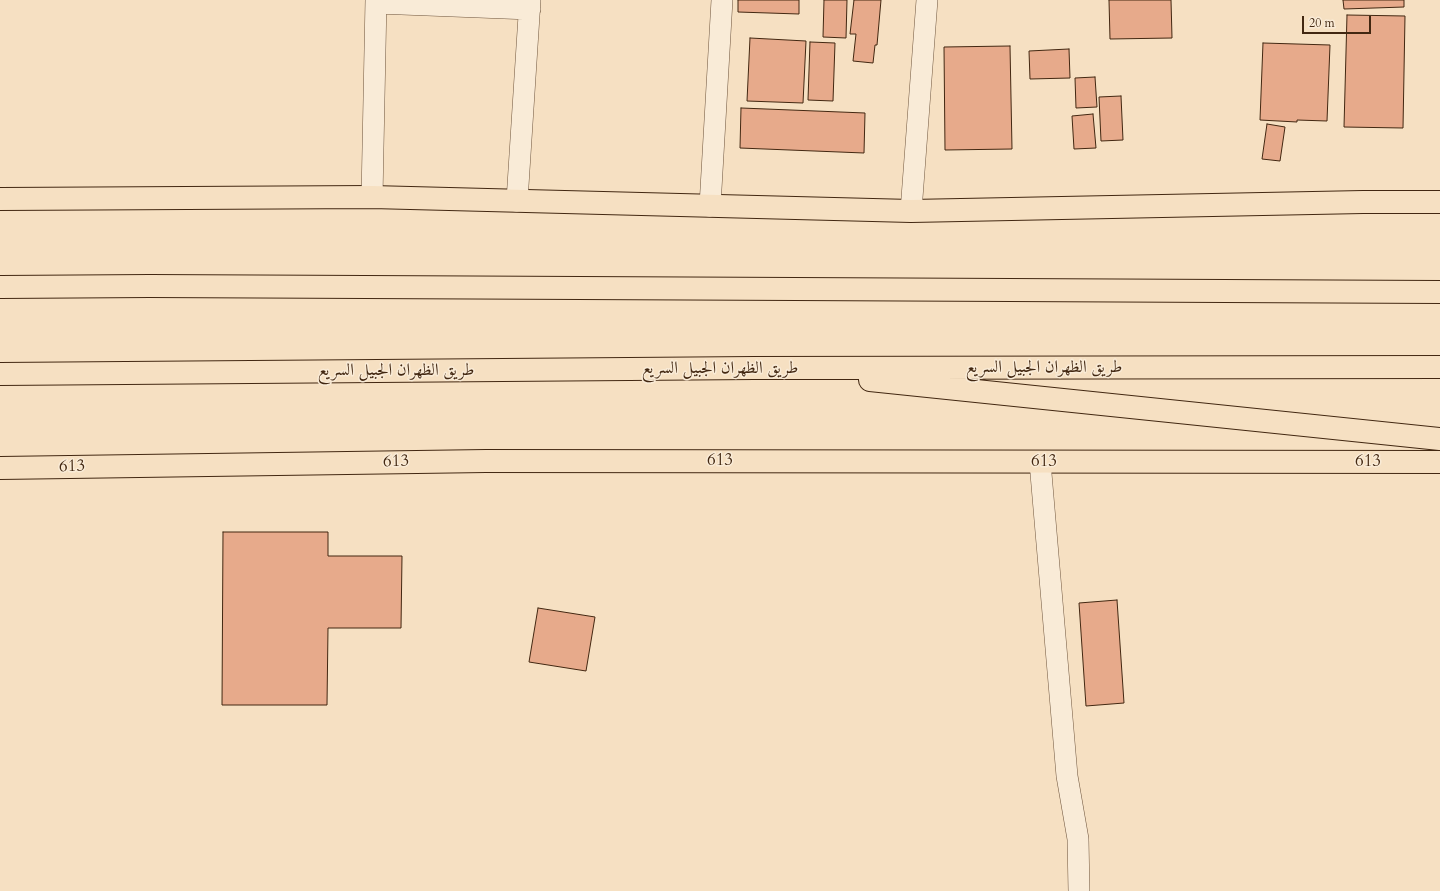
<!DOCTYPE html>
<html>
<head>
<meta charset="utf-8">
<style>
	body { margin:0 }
	#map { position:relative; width:1440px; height:891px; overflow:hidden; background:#f6e0c2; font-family:Cardo,serif }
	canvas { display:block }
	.scale { position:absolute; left:1302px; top:16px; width:69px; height:18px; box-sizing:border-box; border:2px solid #422711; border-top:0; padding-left:5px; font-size:12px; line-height:14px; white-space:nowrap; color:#422711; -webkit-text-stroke:3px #f9ebd7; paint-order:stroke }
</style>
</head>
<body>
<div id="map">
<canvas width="1440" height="891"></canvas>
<div class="scale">20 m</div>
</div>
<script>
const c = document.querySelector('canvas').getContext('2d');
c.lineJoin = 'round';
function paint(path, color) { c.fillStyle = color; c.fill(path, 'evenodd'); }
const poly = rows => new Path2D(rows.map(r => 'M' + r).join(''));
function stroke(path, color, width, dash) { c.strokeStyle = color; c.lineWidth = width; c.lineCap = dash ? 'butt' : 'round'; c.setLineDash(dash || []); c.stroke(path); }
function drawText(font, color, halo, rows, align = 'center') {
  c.font = font + ' Cardo,Amiri,serif'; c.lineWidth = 3; c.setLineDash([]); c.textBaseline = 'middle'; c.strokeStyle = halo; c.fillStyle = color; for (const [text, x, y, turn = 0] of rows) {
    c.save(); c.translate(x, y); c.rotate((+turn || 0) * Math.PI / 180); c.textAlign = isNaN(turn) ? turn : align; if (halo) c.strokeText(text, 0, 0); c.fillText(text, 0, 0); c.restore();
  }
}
const building = poly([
	[738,0,799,0,799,14,738,12,738,0],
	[824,0,847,0,846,38,823,37,824,0],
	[854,0,881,0,877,45,875,45,873,63,853,61,856,34,850,34,854,0],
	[1109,0,1171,0,1172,38,1110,39,1109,0],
	[1343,0,1404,0,1404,7,1344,9,1343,0],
	[1347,15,1405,16,1403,128,1344,127,1347,15],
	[750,38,806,41,803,103,747,101,750,38],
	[810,42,835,43,833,101,808,100,810,42],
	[1263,43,1330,45,1327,121,1297,120,1297,122,1260,120,1263,43],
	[1010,46,1012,149,945,150,944,47,1010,46],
	[1069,49,1070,78,1030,79,1029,51,1069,49],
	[1095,77,1097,107,1076,108,1075,78,1095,77],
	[1121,96,1123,140,1101,141,1099,97,1121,96],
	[741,108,865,113,864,153,740,148,741,108],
	[1093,114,1096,148,1074,149,1072,116,1093,114],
	[1267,124,1285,127,1280,161,1262,159,1267,124],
	[223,532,328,532,328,556,402,556,401,628,328,628,327,705,222,705,223,532],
	[1117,600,1124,703,1086,706,1079,603,1117,600],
	[538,608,595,617,586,671,529,662,538,608]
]);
paint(building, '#e7aa8b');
stroke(building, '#422711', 1);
const minor = poly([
	[376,3,530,9],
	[372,197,376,0],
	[517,201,530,0],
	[710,206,722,0],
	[911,211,927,0],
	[1040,462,1067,776,1078,839,1079,891]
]);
const primary = poly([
	[0,199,372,197,911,211,1363,202,1440,202],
	[0,468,486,461,1440,462]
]);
const motorway = poly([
	[0,287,150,286,1440,292],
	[0,374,754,368,1440,367],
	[870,380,1440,439]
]);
stroke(minor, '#6f553d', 22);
stroke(primary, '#422711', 24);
stroke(motorway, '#422711', 24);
stroke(minor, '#f9ebd7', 21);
stroke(primary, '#f6e0c2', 22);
stroke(motorway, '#f6e0c2', 22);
drawText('17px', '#422711', '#f9ebd7', [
	["طريق الظهران الجبيل السريع",1044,368],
	["طريق الظهران الجبيل السريع",720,369],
	["طريق الظهران الجبيل السريع",396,371],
	["613",720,461],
	["613",396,462,-1],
	["613",1044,462],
	["613",1368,462],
	["613",72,467,-1]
]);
</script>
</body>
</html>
